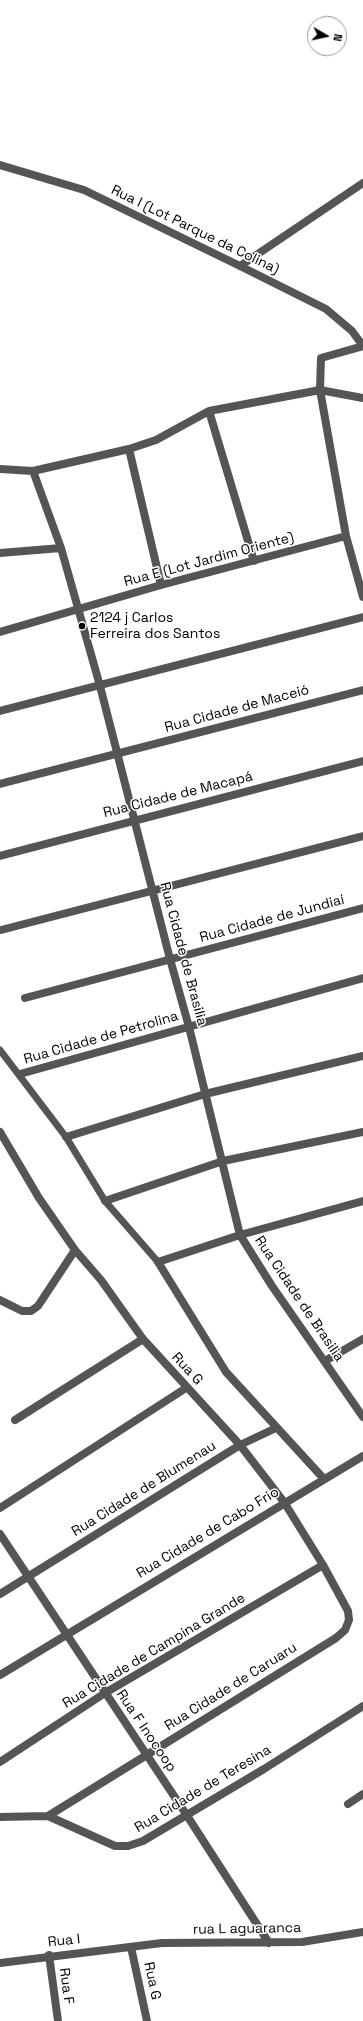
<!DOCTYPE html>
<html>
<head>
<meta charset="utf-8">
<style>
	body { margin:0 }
	#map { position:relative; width:363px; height:2021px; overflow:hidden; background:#fff; font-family:"Space Grotesk",sans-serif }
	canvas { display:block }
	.north { position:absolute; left:307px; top:16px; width:40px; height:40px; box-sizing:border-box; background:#fff; border:1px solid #999; border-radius:50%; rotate:99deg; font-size:11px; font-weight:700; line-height:16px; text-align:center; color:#000 }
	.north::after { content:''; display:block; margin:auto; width:14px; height:18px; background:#000; clip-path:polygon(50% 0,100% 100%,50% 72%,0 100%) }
</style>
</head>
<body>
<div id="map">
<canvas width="363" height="2021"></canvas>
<div class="north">N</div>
</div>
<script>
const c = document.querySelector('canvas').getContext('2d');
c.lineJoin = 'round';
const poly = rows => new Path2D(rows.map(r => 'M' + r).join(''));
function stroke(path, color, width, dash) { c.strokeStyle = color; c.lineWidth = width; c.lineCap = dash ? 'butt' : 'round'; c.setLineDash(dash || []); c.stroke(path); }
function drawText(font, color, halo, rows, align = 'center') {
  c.font = font + ' "Space Grotesk",sans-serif'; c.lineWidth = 3; c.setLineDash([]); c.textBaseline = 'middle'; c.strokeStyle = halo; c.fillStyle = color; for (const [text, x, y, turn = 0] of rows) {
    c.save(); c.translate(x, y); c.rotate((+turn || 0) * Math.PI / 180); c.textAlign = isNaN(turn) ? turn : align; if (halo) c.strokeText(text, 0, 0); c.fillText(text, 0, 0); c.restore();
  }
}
stroke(poly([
	[0,1050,66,1137,105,1201,158,1262]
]), '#555', 7);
stroke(poly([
	[0,165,84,190,240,266,326,309,352,331,363,346],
	[240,266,363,183],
	[363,346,321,358,320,390,346,536,363,597],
	[209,411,254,561],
	[129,449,161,585],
	[0,469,33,471,129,449,156,440,209,411,320,390,363,398],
	[33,471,61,548,100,686,170,959,189,1027,240,1235,272,1286,363,1417],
	[0,553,61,548],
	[0,632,161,585,346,536],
	[0,711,363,617],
	[0,784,363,690],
	[0,856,363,761],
	[1,930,363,836],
	[25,998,363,908],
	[20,1074,363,978],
	[0,1132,39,1198,75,1250,101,1280,143,1339,240,1445,284,1502,323,1565,348,1611,349,1620,345,1630,336,1638,48,1816],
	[66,1137,205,1094,363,1056],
	[105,1201,223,1161,363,1132],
	[0,1300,22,1311,31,1311,38,1306,75,1250],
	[325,1361,363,1339],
	[15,1420,143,1339],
	[324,1479,226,1372,158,1262,240,1235,363,1201],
	[0,1508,186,1388],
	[0,1534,186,1814,269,1943],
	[0,1594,240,1445,276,1428],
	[0,1675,363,1456],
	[0,1762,105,1693,323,1565],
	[348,1804,363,1794],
	[0,1817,48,1816,115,1846,128,1846,143,1841,264,1769,363,1706],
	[131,1947,147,2021],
	[49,1955,58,2021],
	[0,1963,162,1943,302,1942,363,1932]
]), '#555', 8);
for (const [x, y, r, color] of [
	[82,626,4,"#000"]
]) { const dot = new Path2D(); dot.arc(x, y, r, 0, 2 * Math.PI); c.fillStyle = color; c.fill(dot); stroke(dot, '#fff', 1.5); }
drawText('14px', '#000', '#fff', [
	["Rua I (Lot Parque da Colina)",195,230,26],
	["Rua E (Lot Jardim Oriente)",209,560,-15],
	["Rua Cidade de Maceió",237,709,-15],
	["Rua Cidade de Macapá",178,795,-14],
	["Rua Cidade de Jundiaí",272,919,-15],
	["Rua Cidade de Brasilia",183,954,75],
	["Rua Cidade de Petrolina",101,1038,-16],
	["Rua Cidade de Brasilia",299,1299,56],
	["Rua G",187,1369,47],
	["Rua Cidade de Blumenau",144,1489,-32],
	["Rua Cidade de Cabo Frio",208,1533,-31],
	["Rua Cidade de Campina Grande",154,1651,-31],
	["Rua Cidade de Caruaru",231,1687,-32],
	["Rua F Inocoop",146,1731,56],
	["Rua Cidade de Teresina",203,1789,-31],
	["rua L aguaranca",247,1929,-1],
	["Rua I",64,1941,-6],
	["Rua G",152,1981,78],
	["Rua F",66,1986,82]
]);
drawText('14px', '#000', '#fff', [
	["2124 j Carlos",90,618],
	["Ferreira dos Santos",90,634]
], 'left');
</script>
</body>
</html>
